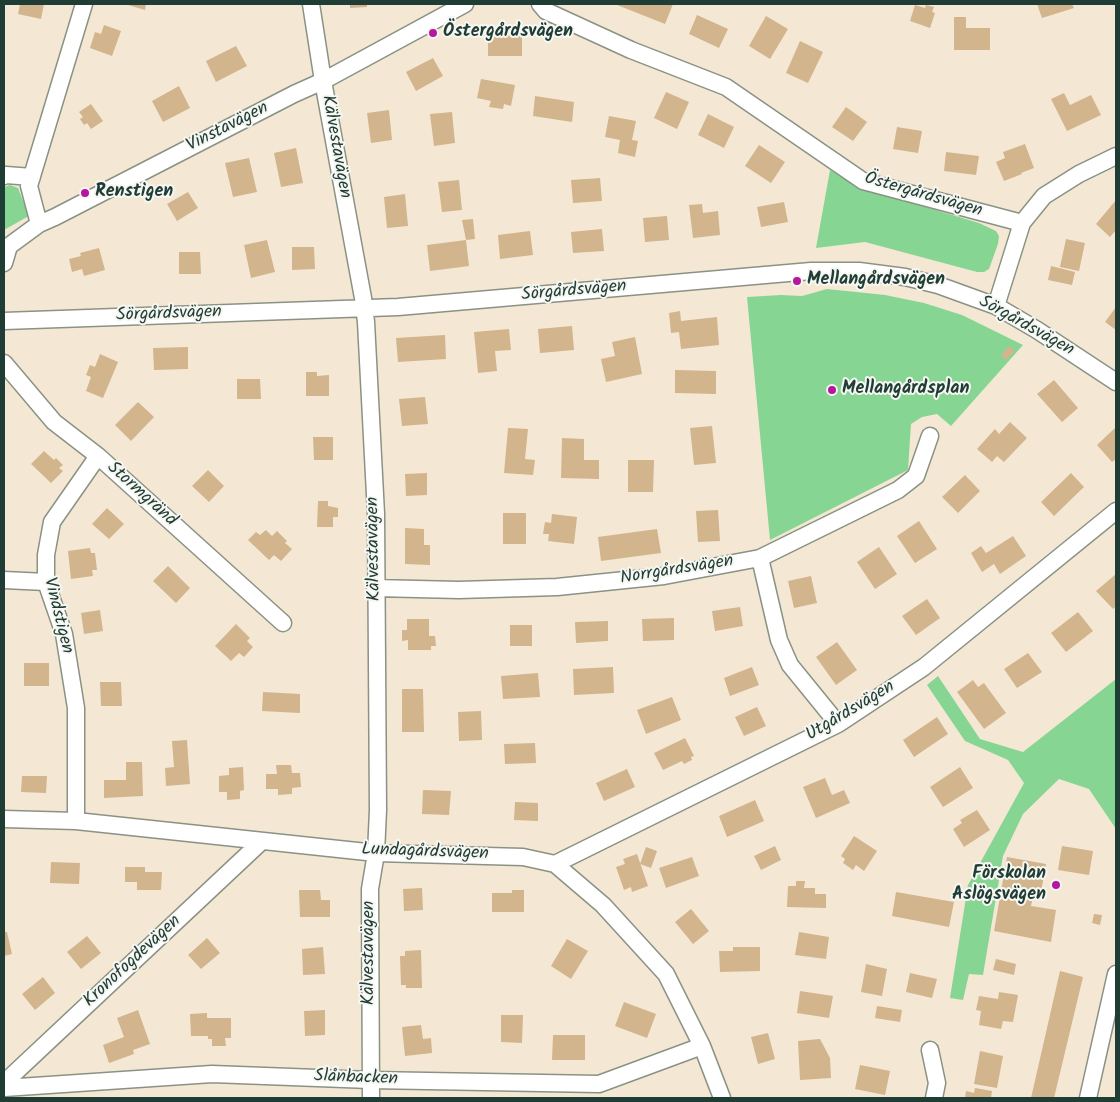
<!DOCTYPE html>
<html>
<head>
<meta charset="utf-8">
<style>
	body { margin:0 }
	#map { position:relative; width:1120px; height:1102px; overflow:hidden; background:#f4e8d5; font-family:Kalam,sans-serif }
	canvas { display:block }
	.frame { position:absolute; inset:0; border:5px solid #1f3d34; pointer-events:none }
</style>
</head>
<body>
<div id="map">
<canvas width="1120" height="1102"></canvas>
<div class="frame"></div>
</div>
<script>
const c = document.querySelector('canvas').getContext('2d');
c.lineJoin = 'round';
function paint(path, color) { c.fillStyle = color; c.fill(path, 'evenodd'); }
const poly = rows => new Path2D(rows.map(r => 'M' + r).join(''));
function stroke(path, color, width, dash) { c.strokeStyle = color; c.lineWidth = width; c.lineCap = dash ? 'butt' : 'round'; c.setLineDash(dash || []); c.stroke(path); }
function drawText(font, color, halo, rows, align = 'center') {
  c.font = font + ' Kalam,sans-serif'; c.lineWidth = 4; c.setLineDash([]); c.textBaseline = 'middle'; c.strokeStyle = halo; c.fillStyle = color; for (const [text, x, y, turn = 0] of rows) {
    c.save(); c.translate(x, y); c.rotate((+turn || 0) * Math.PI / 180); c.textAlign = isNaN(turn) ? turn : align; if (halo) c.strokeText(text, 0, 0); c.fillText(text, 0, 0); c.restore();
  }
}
paint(poly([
	[830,170,859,187,979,223,996,231,999,236,998,244,989,269,984,272,977,272,865,242,816,248],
	[10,185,18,188,27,211,27,217,4,230,4,187],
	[827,289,885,295,924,303,962,315,1023,345,951,426,937,414,922,417,911,424,908,470,770,540,747,297,781,295,802,296],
	[938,676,980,739,1023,752,1116,679,1116,829,1089,789,1059,779,1023,814,1003,856,983,975,969,974,963,1000,950,998,968,885,1024,783,1008,760,965,741,927,685]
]), '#87d593');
paint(poly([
	[20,4,44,4,41,19,18,14],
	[125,4,146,4,145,10],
	[350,4,367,4,367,7,350,8],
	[618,4,673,4,665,24,617,5],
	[1037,4,1072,4,1074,8,1042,18],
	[915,5,925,8,926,5,934,7,932,12,935,13,930,28,910,21],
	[697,15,728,29,719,48,689,34],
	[766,16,788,29,770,59,749,46],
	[954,17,966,17,966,28,990,28,990,50,954,50],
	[104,25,121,31,112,56,90,48,95,32,101,34],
	[488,30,522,31,522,56,488,56],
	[800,41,823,52,808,83,786,73],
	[236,46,247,66,216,82,206,61],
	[433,58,443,76,416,91,406,72],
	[481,79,515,85,511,106,504,104,503,109,489,107,491,101,477,98],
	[179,86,190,108,163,122,152,101],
	[666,92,689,102,677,129,654,118],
	[1064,93,1070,105,1091,95,1101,115,1067,131,1051,99],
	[535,96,574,102,572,122,533,116],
	[91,104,103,121,91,129,87,123,84,125,80,119,83,117,79,112],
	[846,107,867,122,853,141,832,127],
	[389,110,392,140,371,143,367,113],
	[452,112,455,143,434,146,430,114],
	[708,114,734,127,724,148,698,135],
	[609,116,636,121,632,140,638,141,635,157,618,153,620,140,605,137],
	[897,127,922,131,918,153,893,149],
	[1025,144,1034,168,1021,173,1022,174,1004,181,996,162,1005,158,1003,152],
	[759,145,785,162,771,183,745,166],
	[296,148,303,183,281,187,274,153],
	[946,152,979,156,976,175,944,171],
	[249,158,257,192,233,197,225,163],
	[600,178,602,201,573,203,571,180],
	[459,180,462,210,442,212,438,182],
	[188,192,198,208,177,221,167,204],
	[405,194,408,226,387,228,384,197],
	[1116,200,1116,230,1110,237,1096,224],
	[784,202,788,222,761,227,757,207],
	[702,204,703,213,718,211,720,235,693,238,689,205],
	[667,216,669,240,645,242,643,218],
	[473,219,475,239,466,240,462,220],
	[602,229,604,251,573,253,571,232],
	[530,231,533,255,500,259,498,235],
	[1066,239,1085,243,1079,271,1060,267],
	[267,240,275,272,251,278,244,245],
	[466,240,469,266,430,271,427,245],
	[292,247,314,247,315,269,292,270],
	[99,248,105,270,84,276,82,269,72,272,69,259,81,256,80,253],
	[179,252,200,252,201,274,179,274],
	[1051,266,1075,272,1072,285,1048,280],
	[1116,307,1116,330,1105,322],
	[680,311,681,321,717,317,719,345,681,349,679,332,671,333,669,313],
	[572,326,574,350,540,353,538,329],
	[509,329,511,350,495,351,497,371,478,373,474,332],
	[445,335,446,359,398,362,396,338],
	[635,337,642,374,606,382,601,359,615,356,612,342],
	[1009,346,1015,351,1006,360,1001,355],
	[188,347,188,369,154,370,153,348],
	[100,354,118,362,103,398,86,391,91,377,86,375,90,365,95,367],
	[675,370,716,371,716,394,675,393],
	[306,372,317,372,317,376,329,375,329,396,306,396],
	[237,379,260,379,261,399,237,399],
	[1054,380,1078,408,1062,422,1037,394],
	[425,397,428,424,402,426,399,399],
	[138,402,154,417,131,441,115,425],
	[1010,422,1027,438,1004,462,997,456,992,462,977,449,995,429,999,434],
	[712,426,716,463,694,465,690,428],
	[1116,427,1116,459,1112,462,1097,445],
	[508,428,528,429,525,459,535,460,533,475,504,473],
	[313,437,333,437,333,460,314,460],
	[562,438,584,439,584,460,599,460,599,479,561,478],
	[44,451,54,460,56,458,63,465,59,468,63,471,51,483,31,464],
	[628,460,654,460,653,492,628,492],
	[208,470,224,486,209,502,192,486],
	[427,473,427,495,406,496,405,474],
	[1071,473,1084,487,1054,516,1041,502],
	[965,475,980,491,958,513,942,497],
	[318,501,328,501,328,506,338,508,338,517,333,517,333,527,317,527],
	[107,508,124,524,109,539,92,524],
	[718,510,720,541,698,542,696,511],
	[503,513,526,513,526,544,503,544],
	[552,514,577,517,574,544,548,541,549,534,543,534,545,522,551,523],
	[919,521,937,549,915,563,897,536],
	[405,528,424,529,424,545,430,545,430,565,405,564],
	[657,529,661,553,601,561,598,537],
	[266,530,272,536,277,531,287,541,285,543,292,549,281,561,274,555,269,560,248,540,256,532,260,535],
	[1013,536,1026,556,1000,574,994,564,982,572,971,553,981,546,986,553],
	[879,547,897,574,875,589,857,562],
	[90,548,91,553,95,553,97,570,92,570,93,576,71,579,68,551],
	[168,566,190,588,176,603,153,581],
	[1116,574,1116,606,1113,609,1096,591],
	[811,576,817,603,794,608,788,581],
	[927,599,940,618,916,635,902,616],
	[740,607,743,626,715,631,712,611],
	[100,610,103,631,84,634,81,613],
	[1078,612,1093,631,1066,652,1051,633],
	[674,618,674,640,643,641,642,619],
	[407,619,429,619,429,636,435,636,436,646,431,646,431,650,408,650,408,640,402,641,402,630,407,630],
	[608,621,608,641,576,643,575,622],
	[236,624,250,638,247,641,253,647,244,657,239,653,231,661,215,646],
	[510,625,532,625,532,646,510,646],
	[837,642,857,670,836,685,816,657],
	[1028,653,1042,672,1017,688,1004,669],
	[24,663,49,663,49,686,24,686],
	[613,667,614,693,574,695,573,669],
	[752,667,759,685,730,696,724,678],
	[538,673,540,697,503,699,501,676],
	[973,680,978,687,984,683,1006,713,984,729,957,692],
	[100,682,121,682,122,706,101,706],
	[402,689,423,689,424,732,402,732],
	[263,692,300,694,300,713,262,711],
	[672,697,681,720,646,734,637,710],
	[757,707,766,726,744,736,735,717],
	[481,711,482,740,459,741,458,712],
	[937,717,948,734,914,757,903,740],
	[685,738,694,756,691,757,692,760,684,764,682,761,663,770,654,753],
	[187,740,190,784,166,786,165,768,174,767,172,741],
	[535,743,536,763,505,764,504,744],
	[126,762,142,762,143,796,104,798,104,780,126,780],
	[276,765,291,765,292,773,300,773,301,787,292,788,292,794,278,795,278,789,266,789,266,774,277,774],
	[243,767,244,790,240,791,240,799,227,800,227,792,219,792,219,776,229,775,229,768],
	[960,767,973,788,943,807,930,787],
	[627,769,635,787,604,801,596,783],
	[22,776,47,776,46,793,21,792],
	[825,778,832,795,844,790,850,803,816,818,803,787],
	[423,790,451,791,449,815,422,814],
	[755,800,764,821,727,837,719,816],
	[515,802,538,803,538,821,514,820],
	[977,810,990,830,964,847,953,829,962,823,960,820],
	[854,836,877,851,864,871,856,865,853,870,843,863,845,859,841,856],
	[775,846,781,860,761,870,754,856],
	[1062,846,1093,851,1089,875,1058,870],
	[646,847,657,851,651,868,640,864],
	[637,854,648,886,632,892,631,887,624,890,616,867,625,864,623,859],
	[692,857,699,876,666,888,659,868],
	[1007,857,1046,864,1041,892,1034,891,1031,906,1056,910,1051,942,994,931],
	[51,862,80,863,79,884,50,883],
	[125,867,145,867,145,872,162,872,161,890,137,890,137,882,125,882],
	[796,881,805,881,804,888,815,888,815,894,826,894,826,908,787,907,788,886,796,886],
	[422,888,423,910,404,911,403,889],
	[299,890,320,890,321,900,330,900,330,917,300,917],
	[512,890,524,890,524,912,492,912,492,893,512,893],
	[896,892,954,902,949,927,892,916],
	[691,909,709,931,693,944,675,922],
	[1094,914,1102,915,1100,925,1092,923],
	[4,932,7,932,12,954,4,956],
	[799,932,829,937,826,959,795,955],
	[87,936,101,953,81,969,67,952],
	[207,938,220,953,201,969,188,955],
	[567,939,588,951,571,979,551,966],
	[323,947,325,974,303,975,302,949],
	[733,947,760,947,760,971,720,972,719,951,733,951],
	[421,950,422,988,406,988,406,985,401,985,400,956,405,956,405,951],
	[996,959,1016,964,1014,975,993,970],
	[866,964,887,969,882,996,861,992],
	[1060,971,1083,977,1054,1098,1031,1098],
	[910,973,937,979,932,998,906,992],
	[43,977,55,993,35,1010,22,994],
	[800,991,833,996,829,1018,797,1013],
	[999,992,1018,995,1013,1022,1003,1021,1001,1029,979,1025,981,1011,976,1010,979,996,998,999],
	[624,1002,656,1014,647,1038,615,1026],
	[877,1006,902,1010,900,1022,875,1018],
	[138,1010,150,1044,133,1050,134,1054,109,1063,103,1045,124,1037,117,1018],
	[325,1010,325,1035,305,1036,304,1011],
	[207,1013,207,1018,231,1018,231,1038,225,1038,226,1046,212,1046,212,1039,208,1039,208,1036,191,1036,190,1014],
	[501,1015,523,1015,522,1043,501,1042],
	[421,1025,423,1039,431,1038,432,1053,405,1056,402,1027],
	[768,1033,775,1059,758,1064,751,1037],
	[553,1035,585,1035,585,1060,552,1060],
	[820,1039,830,1058,831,1078,800,1080,798,1041],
	[980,1051,1003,1056,997,1088,974,1084],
	[860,1065,890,1071,885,1095,855,1089],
	[975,1088,992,1091,991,1098,965,1098,966,1091,974,1093]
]), '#d2b48d');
const minor = poly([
	[311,4,323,81,363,298,366,322,376,514,378,810,376,853,370,889,371,1098],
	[540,4,546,11,631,50,726,87,863,181,1022,223],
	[4,176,6,175,32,177],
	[39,224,29,186,84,4],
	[4,263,9,246,39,224,55,217,294,94,323,81,465,4],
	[996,306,1022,223,1044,196,1079,174,1116,156],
	[4,321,398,307,811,271,859,271,905,277,938,285,996,306,1037,330,1116,382],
	[4,363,54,422,98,456,283,623],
	[760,558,779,640,790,665,838,724],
	[4,580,46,582],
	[375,588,459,590,557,587,664,576,760,558,898,490,916,476,930,436],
	[4,819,76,821,376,853,523,857,555,864,603,905,666,974,702,1046,722,1098],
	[76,821,76,708,64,634,46,582,46,555,52,522,98,456],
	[555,864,838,724,924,667,1116,511],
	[930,1050,937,1083,934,1098],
	[4,1083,262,841],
	[4,1088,212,1074,370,1080,599,1084,702,1046],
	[1088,1098,1116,974]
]);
stroke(minor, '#8a9284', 19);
stroke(minor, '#fff', 16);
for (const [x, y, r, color] of [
	[433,33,5,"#b5179e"],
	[85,193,5,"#b5179e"],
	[797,281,5,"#b5179e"],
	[832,390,5,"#b5179e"],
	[1056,885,5,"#b5179e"]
]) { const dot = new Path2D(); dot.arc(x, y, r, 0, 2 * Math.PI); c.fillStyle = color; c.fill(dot); stroke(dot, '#f6f6f2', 2); }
drawText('bold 18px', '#1f3d34', '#f6f6f2', [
	["Östergårdsvägen",443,33],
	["Renstigen",95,193],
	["Mellangårdsvägen",807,281],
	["Mellangårdsplan",842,390],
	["Förskolan",1046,875,"right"],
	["Aslögsvägen",1046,896,"right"]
], 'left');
drawText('18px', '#1f3d34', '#f6f6f2', [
	["Vinstavägen",228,128,-27],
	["Kälvestavägen",335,147,80],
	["Östergårdsvägen",923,196,16],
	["Sörgårdsvägen",574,292,-5],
	["Sörgårdsvägen",169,315,-2],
	["Sörgårdsvägen",1026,327,29],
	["Stormgränd",141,495,42],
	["Kälvestavägen",375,549,-91],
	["Norrgårdsvägen",677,571,-9],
	["Vindstigen",57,616,76],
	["Utgårdsvägen",851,712,-31],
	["Lundagårdsvägen",425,853,2],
	["Kälvestavägen",370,953,-90],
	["Kronofogdevägen",133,962,-43],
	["Slånbacken",356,1079,2]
]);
</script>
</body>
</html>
